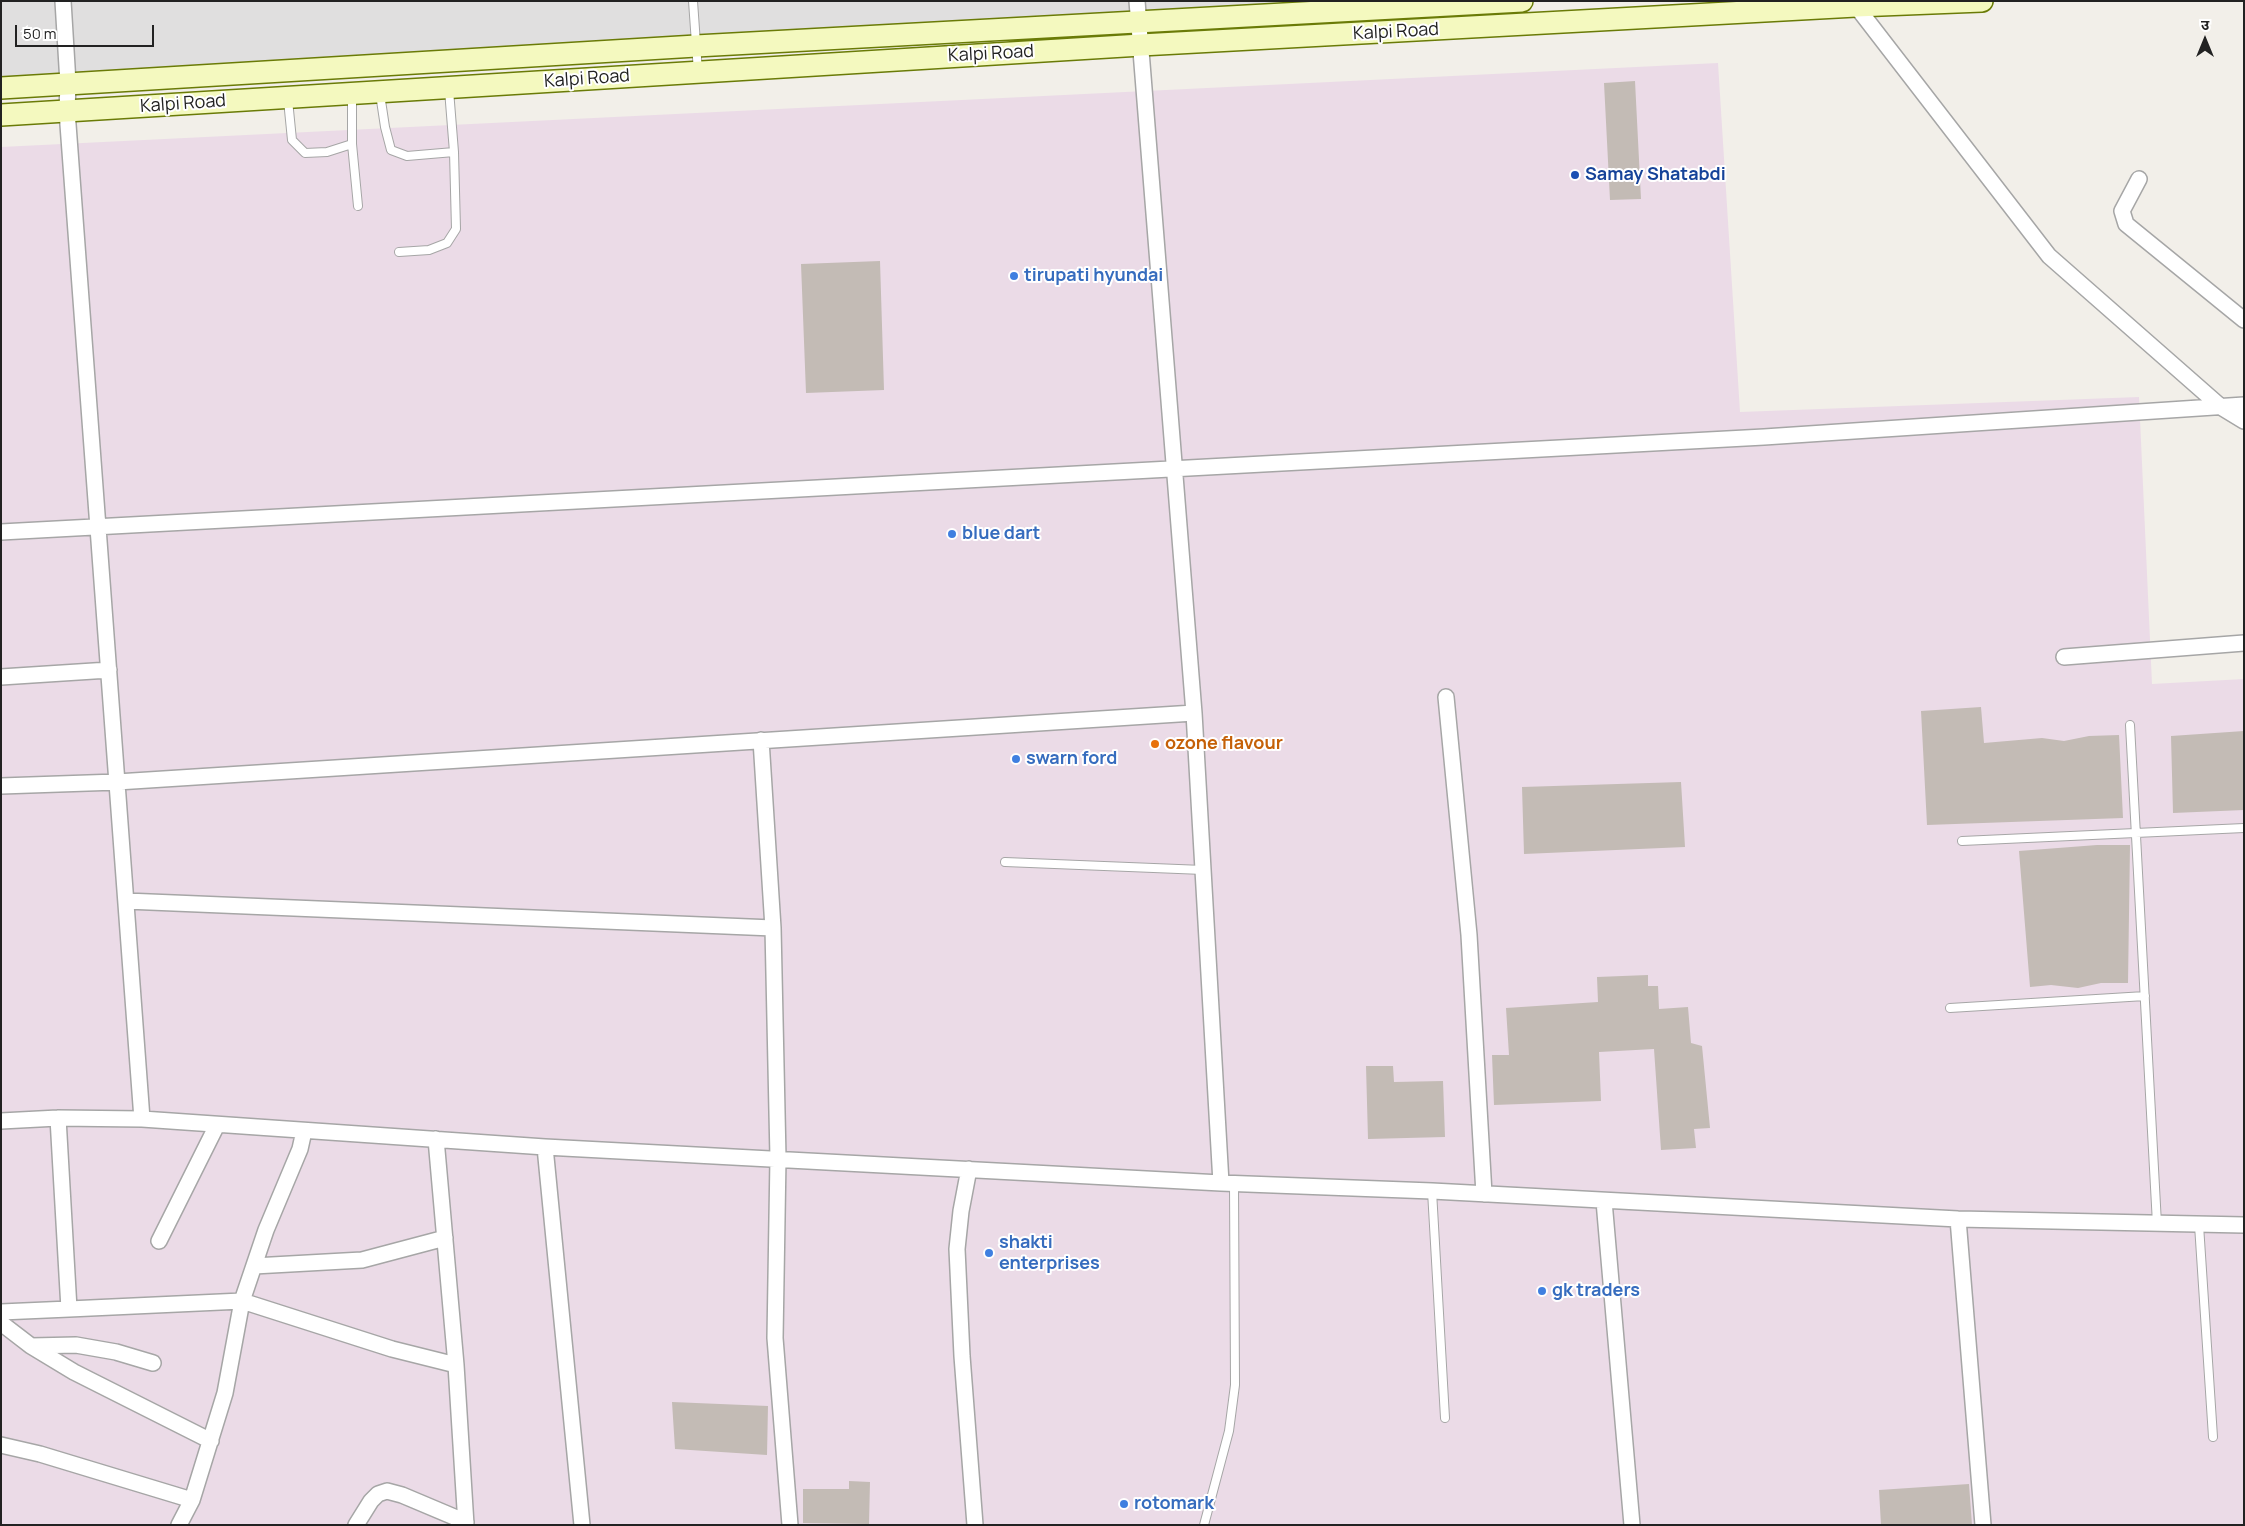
<!DOCTYPE html>
<html>
<head>
<meta charset="utf-8">
<style>
	body { margin:0 }
	#map { position:relative; width:2245px; height:1526px; overflow:hidden; background:#f2efe9; font-family:Manrope,"Noto Sans Devanagari",sans-serif }
	canvas { display:block }
	.frame { position:absolute; inset:0; border:2px solid #222; pointer-events:none }
	.north { position:absolute; left:2180px; top:15px; width:50px; height:50px; -webkit-text-stroke:4px #fff; paint-order:stroke; rotate:0deg; font-size:14px; font-weight:700; line-height:20px; text-align:center; color:#222 }
	.north::after { content:''; display:block; margin:auto; width:18px; height:22px; background:#222; clip-path:polygon(50% 0,100% 100%,50% 72%,0 100%) }
	.scale { position:absolute; left:15px; top:25px; width:139px; height:22px; box-sizing:border-box; border:2px solid #222; border-top:0; padding-left:6px; font-size:15px; line-height:18px; white-space:nowrap; color:#222; -webkit-text-stroke:4px #fff; paint-order:stroke }
</style>
</head>
<body>
<div id="map">
<canvas width="2245" height="1526"></canvas>
<div class="frame"></div>
<div class="north">उ</div>
<div class="scale">50 m</div>
</div>
<script>
const c = document.querySelector('canvas').getContext('2d');
c.lineJoin = 'round';
function paint(path, color) { c.fillStyle = color; c.fill(path, 'evenodd'); }
const poly = rows => new Path2D(rows.map(r => 'M' + r).join(''));
function stroke(path, color, width, dash) { c.strokeStyle = color; c.lineWidth = width; c.lineCap = dash ? 'butt' : 'round'; c.setLineDash(dash || []); c.stroke(path); }
function drawText(font, color, halo, rows, align = 'center') {
  c.font = font + ' Manrope,sans-serif'; c.lineWidth = 4; c.setLineDash([]); c.textBaseline = 'middle'; c.strokeStyle = halo; c.fillStyle = color; for (const [text, x, y, turn = 0] of rows) {
    c.save(); c.translate(x, y); c.rotate((+turn || 0) * Math.PI / 180); c.textAlign = isNaN(turn) ? turn : align; if (halo) c.strokeText(text, 0, 0); c.fillText(text, 0, 0); c.restore();
  }
}
paint(poly([
	[1,1,1392,1,1,81]
]), '#e0dfdf');
paint(poly([
	[1718,63,1740,412,2139,397,2152,684,2244,679,2244,1525,1,1525,1,147]
]), '#ebdbe7');
paint(poly([
	[1635,81,1641,199,1610,200,1604,83],
	[880,261,884,390,806,393,801,264],
	[1981,707,1984,743,2042,738,2064,741,2089,736,2119,735,2123,818,1927,825,1921,711],
	[2244,731,2244,810,2173,813,2171,736],
	[1681,782,1685,847,1524,854,1522,787],
	[2097,845,2130,845,2128,983,2101,983,2078,988,2051,985,2030,987,2019,851],
	[1648,975,1648,986,1658,986,1659,1009,1688,1007,1691,1043,1702,1046,1710,1128,1694,1129,1696,1148,1661,1150,1654,1049,1599,1052,1601,1101,1494,1105,1492,1055,1509,1055,1506,1008,1598,1002,1597,977],
	[1366,1066,1393,1066,1394,1082,1443,1081,1445,1137,1368,1139],
	[672,1402,768,1406,767,1455,675,1449],
	[849,1481,870,1482,869,1524,803,1523,803,1489,849,1489],
	[1969,1484,1972,1525,1881,1525,1879,1490]
]), '#c3bbb5');
const service = poly([
	[693,1,698,72],
	[380,94,385,127,391,150,407,156,454,152],
	[288,100,292,140,305,153,327,152,352,144,352,95],
	[352,144,358,206],
	[399,252,429,250,447,243,456,229,454,152,449,90],
	[2130,725,2157,1224],
	[1962,841,2244,828],
	[1005,862,1203,870],
	[1950,1008,2145,996],
	[1432,1191,1445,1418],
	[2199,1225,2213,1437],
	[1204,1525,1229,1431,1235,1385,1234,1184]
]);
const minor = poly([
	[63,1,68,83,67,111,142,1119],
	[1137,1,1194,713,1221,1183],
	[1856,6,2049,256,2221,407,2244,421],
	[2139,179,2122,211,2126,224,2244,320],
	[1,532,1764,437,2244,405],
	[2064,657,2244,643],
	[1,677,109,670],
	[1446,697,1469,935,1484,1194],
	[761,740,773,928,778,1158,775,1338,790,1525],
	[1,786,117,782,1194,713],
	[126,901,773,928],
	[58,1118,69,1309,242,1301,392,1349,456,1365],
	[1,1121,58,1118,142,1119,545,1147,1221,1183,1432,1191,1958,1219,2244,1225],
	[436,1139,456,1365,466,1525],
	[545,1147,582,1525],
	[969,1169,961,1211,957,1249,962,1356,975,1525],
	[1604,1201,1632,1525],
	[1958,1219,1983,1525],
	[159,1241,217,1125],
	[254,1266,362,1260,445,1238],
	[1,1312,69,1309],
	[1,1323,31,1346,74,1372,211,1441],
	[31,1346,76,1345,116,1352,153,1363],
	[1,1445,40,1454,192,1500],
	[179,1525,192,1500,225,1393,242,1301,266,1230,300,1149,304,1131],
	[356,1525,371,1501,378,1494,387,1491,402,1495,466,1522]
]);
const secondary = poly([
	[1,88,696,46,1522,1],
	[1,115,1141,45,1856,6,1982,1]
]);
stroke(service, '#a6a6a6', 10);
stroke(minor, '#a6a6a6', 18);
stroke(secondary, '#6a7b07', 24);
stroke(service, '#fff', 8);
stroke(minor, '#fff', 15);
stroke(secondary, '#f4f9bf', 21);
for (const [x, y, r, color] of [
	[1575,175,5,"#1a4fb4"],
	[1014,276,5,"#3f7fe0"],
	[952,534,5,"#3f7fe0"],
	[1155,744,5,"#e8710a"],
	[1016,759,5,"#3f7fe0"],
	[989,1253,5,"#3f7fe0"],
	[1542,1291,5,"#3f7fe0"],
	[1124,1504,5,"#3f7fe0"]
]) { const dot = new Path2D(); dot.arc(x, y, r, 0, 2 * Math.PI); c.fillStyle = color; c.fill(dot); stroke(dot, '#fff', 2); }
drawText('18px', '#222', '#fff', [
	["Kalpi Road",1396,32,-3],
	["Kalpi Road",991,54,-3],
	["Kalpi Road",587,79,-4],
	["Kalpi Road",183,104,-4]
]);
drawText('bold 18px', '#164399', '#fff', [
	["Samay Shatabdi",1585,175]
], 'left');
drawText('bold 18px', '#366cbe', '#fff', [
	["tirupati hyundai",1024,276],
	["blue dart",962,534],
	["swarn ford",1026,759],
	["shakti",999,1243],
	["enterprises",999,1264],
	["gk traders",1552,1291],
	["rotomark",1134,1504]
], 'left');
drawText('bold 18px', '#c56008', '#fff', [
	["ozone flavour",1165,744]
], 'left');
</script>
</body>
</html>
